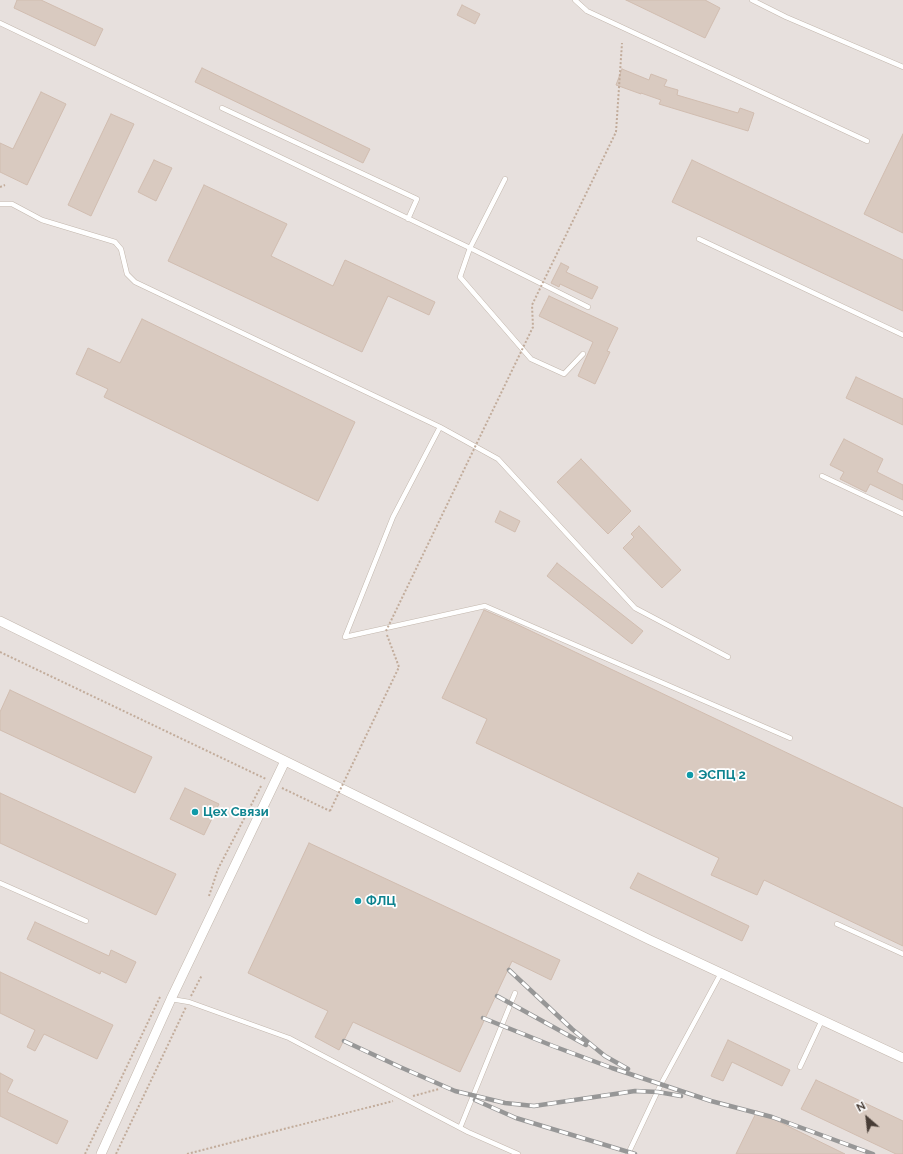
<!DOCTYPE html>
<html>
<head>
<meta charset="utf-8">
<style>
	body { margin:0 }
	#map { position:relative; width:903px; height:1154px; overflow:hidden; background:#f4eee8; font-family:Raleway,sans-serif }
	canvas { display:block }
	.north { position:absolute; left:847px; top:1098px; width:40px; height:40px; -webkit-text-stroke:3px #fff; paint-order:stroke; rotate:332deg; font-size:11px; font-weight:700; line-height:16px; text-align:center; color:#483d36 }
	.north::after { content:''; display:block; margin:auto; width:14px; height:18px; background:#483d36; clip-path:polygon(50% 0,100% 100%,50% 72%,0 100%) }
</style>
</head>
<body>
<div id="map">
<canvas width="903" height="1154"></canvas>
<div class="north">N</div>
</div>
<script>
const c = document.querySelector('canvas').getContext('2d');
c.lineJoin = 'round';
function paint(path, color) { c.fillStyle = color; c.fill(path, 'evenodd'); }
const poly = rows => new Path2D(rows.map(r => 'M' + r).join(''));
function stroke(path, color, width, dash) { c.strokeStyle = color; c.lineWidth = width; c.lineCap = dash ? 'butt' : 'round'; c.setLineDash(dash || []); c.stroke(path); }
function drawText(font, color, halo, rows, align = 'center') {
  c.font = font + ' Raleway,sans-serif'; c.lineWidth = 3.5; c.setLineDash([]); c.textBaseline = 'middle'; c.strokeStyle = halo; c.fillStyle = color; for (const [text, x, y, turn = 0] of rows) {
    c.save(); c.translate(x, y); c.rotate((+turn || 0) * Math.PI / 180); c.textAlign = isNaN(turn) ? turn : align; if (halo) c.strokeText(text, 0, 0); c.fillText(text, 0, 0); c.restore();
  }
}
paint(poly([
	[0,0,903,0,903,1154,0,1154]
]), '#e7e0dd');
const building = poly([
	[17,0,41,0,103,29,95,46,14,8,17,0],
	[626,0,705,0,720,8,705,38,626,0],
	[462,5,480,14,475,24,457,15,462,5],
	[202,68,370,149,363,163,195,82,202,68],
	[622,69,649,80,651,74,667,80,664,86,678,90,677,95,738,113,740,108,754,113,748,131,659,104,661,100,641,93,641,94,616,85,622,69],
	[41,92,66,104,27,185,0,172,0,143,13,149,41,92],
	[111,114,134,124,91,216,68,205,111,114],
	[903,134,903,233,864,214,903,134],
	[154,160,172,168,156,201,138,192,154,160],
	[692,160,903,260,903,311,672,202,692,160],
	[204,185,287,224,271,256,333,286,345,260,435,302,429,315,388,296,362,352,168,261,204,185],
	[561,263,569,267,566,272,598,287,592,299,560,284,559,287,551,283,561,263],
	[549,296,618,328,607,351,610,352,595,384,578,376,593,342,539,316,549,296],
	[142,319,355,422,318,501,104,397,108,389,76,374,88,348,120,363,142,319],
	[856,377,903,399,903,425,846,398,856,377],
	[844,439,883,459,877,472,903,485,903,500,870,484,866,492,840,479,844,472,830,465,844,439],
	[581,459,631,511,608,534,557,482,581,459],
	[500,511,520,521,515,532,495,522,500,511],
	[639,526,681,570,662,588,623,548,634,537,631,534,639,526],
	[557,563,643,631,632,644,547,576,557,563],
	[484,610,512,622,903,808,903,946,764,880,757,895,711,875,719,858,476,743,487,719,442,698,484,610],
	[10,690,152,757,135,793,0,730,0,712,10,690],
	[185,788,219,804,204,835,170,819,185,788],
	[0,793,176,874,156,915,0,843,0,793],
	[309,843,560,960,551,980,512,961,460,1072,353,1022,339,1050,315,1037,328,1011,248,973,309,843],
	[638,873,749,926,742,941,630,888,638,873],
	[35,922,109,956,111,950,136,962,126,983,101,971,100,974,27,939,35,922],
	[0,972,113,1025,97,1059,44,1034,35,1051,27,1047,35,1030,0,1013,0,972],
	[728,1040,790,1070,782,1086,732,1062,723,1081,711,1076,728,1040],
	[0,1073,13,1080,7,1092,68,1121,57,1144,0,1116,0,1073],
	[816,1080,903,1121,903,1154,896,1154,801,1109,816,1080],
	[757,1111,845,1154,736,1154,757,1111]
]);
paint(building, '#d9cac0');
stroke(building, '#d1bdb0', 1);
const lane = poly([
	[575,0,587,11,867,141],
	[752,0,786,17,903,67],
	[0,23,470,248,588,307],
	[222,108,417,199,408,219],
	[505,179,470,248,460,277,531,359,564,374,583,354],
	[0,204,12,204,42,220,115,242,121,249,127,274,135,282,440,427,393,517,345,637],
	[699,239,903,335],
	[440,427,498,459,635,608,728,657],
	[822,476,903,514],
	[345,637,485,606,790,738],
	[0,883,86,921],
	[837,924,903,954],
	[171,999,189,1002,289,1038,468,1132,518,1154],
	[800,1067,822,1020],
	[460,1128,515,993],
	[628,1154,661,1084,721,973]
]);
const street = poly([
	[0,621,650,940,903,1058],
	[101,1154,171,999,285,761]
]);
stroke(lane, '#c3b7ad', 5.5);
stroke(street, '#c3b7ad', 10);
stroke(poly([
	[0,187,5,185],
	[387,635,399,667],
	[0,652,266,779],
	[282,788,330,811],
	[209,896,218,869,261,786],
	[191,996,202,975],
	[413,1096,439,1089],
	[85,1154,160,997],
	[116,1154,186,1007],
	[187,1154,393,1101]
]), '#c2ac9b', 2, [2, 2]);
stroke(lane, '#fff', 4.5);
stroke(street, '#fff', 9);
const rail = poly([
	[509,970,572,1029,605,1056,628,1069],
	[497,996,586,1045],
	[483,1018,553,1046,612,1068,711,1101,772,1117,873,1154],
	[344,1041,400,1067,455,1091,505,1103,534,1106,635,1091,658,1092,681,1096],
	[475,1100,516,1118,635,1154]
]);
stroke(rail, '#979797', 4.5);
stroke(rail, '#fff', 3, [9]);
stroke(poly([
	[386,631,533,327,532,305,616,132,622,43],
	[330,811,399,667]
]), '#c2ac9b', 2, [2, 2]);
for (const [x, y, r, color] of [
	[690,775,4,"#0f9aa8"],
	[195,812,4,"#0f9aa8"],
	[358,901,4,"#0f9aa8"]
]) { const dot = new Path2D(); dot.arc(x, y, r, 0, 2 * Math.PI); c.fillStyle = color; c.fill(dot); stroke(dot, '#fff', 1.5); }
drawText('bold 13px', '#0d838f', '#fff', [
	["ЭСПЦ 2",698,775],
	["Цех Связи",203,812],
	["ФЛЦ",366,901]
], 'left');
</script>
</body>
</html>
